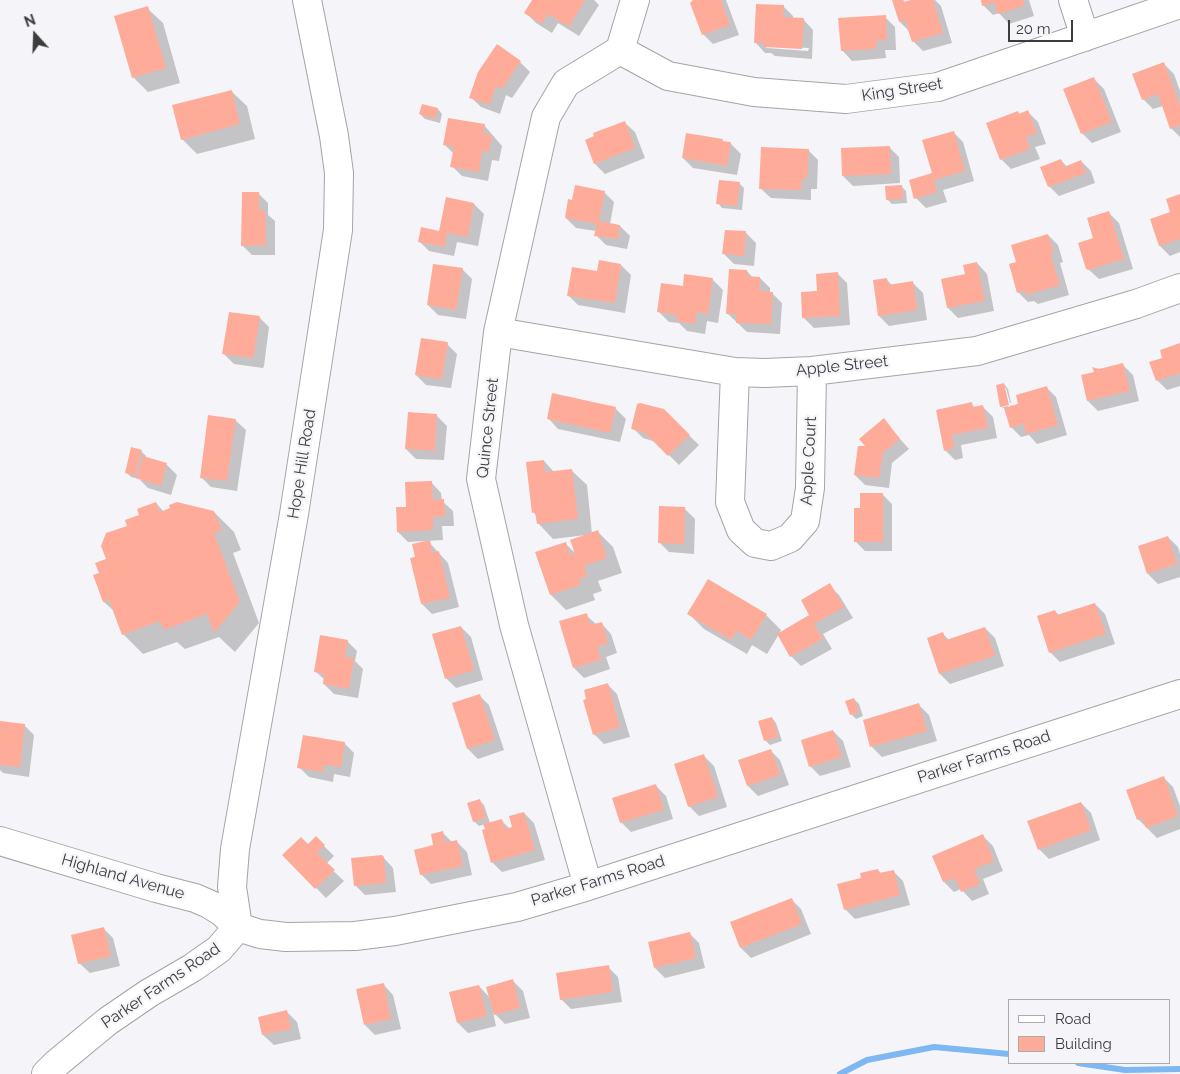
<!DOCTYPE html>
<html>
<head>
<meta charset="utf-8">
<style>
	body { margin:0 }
	#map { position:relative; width:1180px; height:1074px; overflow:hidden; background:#f5f5f9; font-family:Raleway,sans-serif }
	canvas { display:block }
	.legend { position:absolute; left:1008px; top:999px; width:162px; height:65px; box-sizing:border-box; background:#f5f5f9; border:1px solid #ababae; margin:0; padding:6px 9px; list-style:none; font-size:15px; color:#3c3c3d }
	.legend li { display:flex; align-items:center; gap:10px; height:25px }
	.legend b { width:25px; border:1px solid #ababae }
	.north { position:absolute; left:10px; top:10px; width:50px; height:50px; -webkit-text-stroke:4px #f5f5f9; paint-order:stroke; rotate:340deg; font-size:14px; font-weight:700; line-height:20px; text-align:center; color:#3c3c3d }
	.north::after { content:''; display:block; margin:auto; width:18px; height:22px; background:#3c3c3d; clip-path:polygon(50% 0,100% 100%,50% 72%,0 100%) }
	.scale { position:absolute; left:1008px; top:20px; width:65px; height:22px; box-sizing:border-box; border:2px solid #3c3c3d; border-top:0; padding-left:6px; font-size:15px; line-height:18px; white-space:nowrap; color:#3c3c3d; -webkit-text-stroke:4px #f5f5f9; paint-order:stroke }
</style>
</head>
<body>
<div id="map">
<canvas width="1180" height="1074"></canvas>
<ul class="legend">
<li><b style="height:6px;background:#fff"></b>Road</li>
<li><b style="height:14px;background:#feab9a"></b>Building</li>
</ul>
<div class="north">N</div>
<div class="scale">20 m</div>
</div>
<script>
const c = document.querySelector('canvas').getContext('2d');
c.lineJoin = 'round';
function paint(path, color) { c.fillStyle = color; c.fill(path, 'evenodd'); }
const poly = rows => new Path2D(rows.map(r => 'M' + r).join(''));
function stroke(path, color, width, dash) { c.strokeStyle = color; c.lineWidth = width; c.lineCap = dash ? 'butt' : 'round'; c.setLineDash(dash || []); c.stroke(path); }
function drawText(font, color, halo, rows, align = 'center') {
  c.font = font + ' Raleway,sans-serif'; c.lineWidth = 4.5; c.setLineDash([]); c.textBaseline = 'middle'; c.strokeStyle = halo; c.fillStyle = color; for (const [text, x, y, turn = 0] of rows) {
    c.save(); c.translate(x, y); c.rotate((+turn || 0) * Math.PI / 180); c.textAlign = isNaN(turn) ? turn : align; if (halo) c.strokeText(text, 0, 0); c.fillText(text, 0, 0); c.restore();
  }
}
paint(poly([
	[534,0,594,0,599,5,579,36,558,23,552,33,536,23,526,13],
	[694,0,726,0,739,35,713,44,703,34],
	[897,0,903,0,906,3,916,0,935,0,941,6,952,43,923,51,913,41,910,32,900,22,894,1],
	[982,0,1029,0,1034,16,1009,24,999,13,993,15,983,5],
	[783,6,793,16,793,19,803,19,813,30,812,59,775,56,771,53,765,53,755,42],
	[765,46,809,48,808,51,767,48],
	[147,8,163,23,180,83,148,92,133,77],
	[885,17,895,27,896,50,885,50,886,58,852,61,842,50],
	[520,62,530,72,512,98,506,95,500,114,481,107,471,97],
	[1164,64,1174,74,1180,91,1180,137,1171,128,1163,106,1153,109,1143,99],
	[1094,79,1104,89,1121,132,1092,143,1082,133],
	[231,91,247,106,255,139,197,154,182,139],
	[438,109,442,114,440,123,425,119,420,114],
	[1028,112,1038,122,1046,144,1035,147,1040,159,1011,169,1001,159,1018,113,1020,115],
	[624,122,635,132,645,158,605,174,595,164,586,141],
	[484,125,502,146,499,161,492,160,488,181,462,176,452,166,454,154,444,144],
	[953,132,963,142,974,181,943,190,947,202,926,208,916,198,933,174],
	[722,140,725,143,731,144,741,154,737,175,693,168,683,158],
	[889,147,899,157,900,183,853,186,843,176],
	[808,150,818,160,817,189,811,189,811,200,771,198,760,188],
	[1061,160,1067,167,1081,161,1091,171,1095,183,1059,196,1049,186],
	[739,183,744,188,742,210,722,208,718,203],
	[901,186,906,191,907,203,892,204,887,199],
	[604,192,614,202,610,224,620,226,630,236,627,249,606,245,596,235,596,231,576,228,566,218],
	[258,193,268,203,268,215,275,221,275,255,252,255,242,245],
	[1180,196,1180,252,1170,256,1160,246,1151,219,1172,213],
	[447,199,474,204,484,214,478,246,457,242,454,256,429,251,419,241,440,232],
	[1109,213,1119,223,1133,269,1099,279,1087,268,1094,239],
	[726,231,746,233,756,243,754,266,734,264,724,254],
	[1048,235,1058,245,1063,262,1060,263,1069,295,1038,304,1034,301,1028,302,1018,292,1018,263],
	[600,262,621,265,631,275,625,313,578,305,568,295,598,272],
	[977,263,987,274,994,311,958,318,948,308,966,275],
	[462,269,472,279,466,319,438,315,428,305],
	[747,271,753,278,760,278,770,288,770,293,772,293,782,303,780,334,747,332,727,313],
	[837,273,847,283,850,325,814,328,804,318,818,293],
	[886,279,893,286,913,283,923,293,927,320,889,326,879,316],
	[713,280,723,290,718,323,707,321,705,334,687,331,679,323,669,322,658,311,684,287],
	[259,317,269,327,264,366,263,368,234,364,224,354],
	[447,344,457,354,451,388,426,385,416,375],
	[1180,345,1180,386,1167,390,1157,380],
	[1123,365,1133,375,1139,401,1098,411,1088,401,1082,376],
	[1004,384,1008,389,1011,403,1010,403,1006,388,1004,388,1003,407,1008,406,1009,411,1012,411,1010,406,1012,405,1012,407,1046,387,1056,397,1067,435,1037,444,1029,435,1021,437,1011,427,1007,411,1001,406],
	[553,395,616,409,626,419,620,442,558,429,548,418],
	[971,404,975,408,983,407,993,417,997,438,961,445,963,458,955,460,945,450,937,411],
	[663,410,699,445,679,465,656,442,643,438,633,428],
	[437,416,447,426,444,460,416,459,406,449],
	[235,420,246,430,237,491,211,487,201,477],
	[883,420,909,449,892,463,889,488,865,485,855,475,867,448],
	[141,451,146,456,145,458,167,465,177,475,171,495,148,488,139,479,131,477,126,472],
	[544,461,554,472,571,470,587,485,592,534,598,532,613,547,622,573,598,581,602,591,593,594,595,600,566,610,551,595,537,553,565,543,577,555,586,535,553,539,538,523,537,516,533,512],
	[431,482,441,493,442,501,453,511,454,526,442,526,443,540,408,542,398,532,407,508],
	[882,494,892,504,892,551,865,551,855,541,861,509],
	[156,503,164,512,214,512,234,532,241,550,233,553,259,623,235,652,219,637,185,649,177,642,143,654,123,634,115,612,104,602,95,576,101,574,128,526],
	[685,509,695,519,694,554,669,552,659,542],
	[1168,537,1178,547,1180,554,1180,577,1158,584,1148,574],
	[428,541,448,563,459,607,432,614,422,604],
	[829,585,839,595,853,618,823,634,832,649,801,666,791,656,779,634,767,654,752,645,747,654,704,629,689,614,766,615,781,630,779,634,811,615],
	[1095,604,1105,614,1115,644,1060,662,1050,652,1055,611,1060,616],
	[586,615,597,625,601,623,611,634,617,653,606,657,610,669,584,678,574,668],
	[461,627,471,637,483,680,456,688,446,678],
	[985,628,995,638,1004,666,950,684,940,674,928,639,943,634,949,640],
	[347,641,357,651,355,661,363,669,358,698,334,694,324,684,325,680,315,671],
	[607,684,617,694,630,737,604,744,594,734],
	[479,695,489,705,504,750,478,759,468,749,453,703],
	[854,699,859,704,863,716,856,719,851,714],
	[919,705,929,715,937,741,882,757,872,747,864,721],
	[772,718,776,723,782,741,770,745,765,740],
	[0,722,24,725,34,735,29,777,3,773,0,770],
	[833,731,843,741,851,767,820,776,810,766],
	[344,743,354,753,350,777,334,774,333,782,309,777,299,767],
	[770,750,780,760,789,785,758,796,748,786,740,761],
	[704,756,714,766,727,807,699,816,689,806],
	[1163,777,1173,787,1180,806,1180,829,1157,838,1138,819],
	[656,786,666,796,673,819,631,832,621,822],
	[479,800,484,805,490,823,501,820,510,829,513,828,524,813,534,823,545,860,502,872,492,862,485,824,479,826,474,821],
	[1081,803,1091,813,1100,840,1049,859,1039,849],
	[442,832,453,843,457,842,467,852,472,875,431,884,421,874],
	[983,836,993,846,1003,871,983,879,989,894,972,901,961,889,954,892,944,882],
	[316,838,334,856,326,864,344,881,326,898,284,855,308,846],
	[382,856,393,868,396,892,365,895,355,885],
	[878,870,882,874,893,871,903,881,910,905,855,919,845,909,863,879],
	[791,899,801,909,811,934,751,958,741,948,731,923],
	[103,928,113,938,120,966,90,973,79,963],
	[689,933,699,943,705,968,665,978,655,968],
	[608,967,618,977,622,1002,571,1009,561,999],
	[513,981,523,991,530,1018,505,1024,493,1012,496,1026,468,1033,458,1023,479,986,490,998],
	[383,984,393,995,401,1029,375,1035,365,1025],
	[287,1012,297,1022,301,1039,274,1045,263,1035,259,1018]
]), '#0003');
stroke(poly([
	[1078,1063,1125,1070,1180,1069],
	[840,1074,867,1060,934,1047,1009,1054]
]), '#7fb7f0', 6);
paint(poly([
	[532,0,585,0,569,27,548,14,542,24,524,13],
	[693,0,721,0,730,25,702,35,690,3],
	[892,0,903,0,904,2,911,0,933,0,943,33,912,42,905,20,899,22],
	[981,0,1023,0,1024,6,998,14,994,2,982,6],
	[756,4,784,5,783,17,804,18,802,49,764,47,764,43,754,43],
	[148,6,166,68,132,78,114,16],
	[886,15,887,40,876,41,876,49,841,51,838,18],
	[497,44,521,61,502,89,496,86,490,105,469,98,478,72],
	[1164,62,1180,106,1180,125,1170,129,1158,94,1142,100,1132,74],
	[1094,77,1112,122,1081,134,1063,89],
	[232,90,240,124,181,140,172,105],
	[422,104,438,108,435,119,419,114],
	[1028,110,1037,133,1026,137,1030,149,1000,160,986,123,1018,111,1019,114],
	[448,118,485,124,483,133,492,135,489,152,482,151,479,172,450,167,454,147,443,145],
	[625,121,635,148,594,164,585,140,594,136,593,133],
	[954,131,965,171,934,180,937,192,914,199,909,180,932,173,922,140],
	[686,133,723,139,722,141,731,142,727,166,682,158],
	[890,146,891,174,842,176,841,148],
	[761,147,809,149,807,179,802,179,801,190,759,189],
	[1061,159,1064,167,1081,160,1086,173,1048,187,1040,167],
	[719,180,740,182,737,206,716,204],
	[575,185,605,191,599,221,620,225,618,239,594,236,597,224,565,218,568,199,572,200],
	[902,185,903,199,886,200,885,186],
	[242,192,259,192,259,210,265,210,266,245,241,246],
	[1180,194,1180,239,1159,246,1150,219,1170,212,1166,199],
	[446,197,474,203,468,237,447,233,445,247,418,242,421,227,439,231],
	[1109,211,1124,259,1088,270,1086,269,1078,243,1093,238,1087,218],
	[725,230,746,231,744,256,722,254],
	[1048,234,1054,253,1050,253,1060,285,1026,295,1025,290,1017,293,1009,264,1016,262,1011,245],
	[599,260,621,264,615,303,567,296,572,267,597,271],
	[977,262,985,301,947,308,941,279,965,274,963,265],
	[433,264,463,268,456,310,427,305],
	[729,269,747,270,747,276,760,277,760,291,773,292,771,324,736,323,736,314,726,314],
	[838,272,840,316,802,318,801,292,817,291,816,274],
	[684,274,713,278,708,314,697,312,695,324,676,321,677,315,657,312,661,283,683,286],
	[887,278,888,285,913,281,917,310,878,316,873,280],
	[229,312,260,316,254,355,253,358,222,354],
	[421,338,448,342,442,378,439,379,415,375],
	[1180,343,1180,373,1156,381,1149,362,1162,358,1160,350],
	[1123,363,1130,391,1087,401,1081,375,1094,372,1092,367,1099,369],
	[1004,383,1009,405,1000,407,996,385],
	[1047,386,1058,425,1026,434,1024,424,1010,428,1004,408,1018,404,1016,395],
	[552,393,616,407,610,433,547,419],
	[972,402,973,407,983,405,988,428,952,435,954,448,944,451,936,410],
	[640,403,664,409,690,435,668,456,645,433,631,429,637,404],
	[408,412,437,414,435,451,405,449],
	[208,415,236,419,227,481,200,478],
	[884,418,900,439,883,453,879,478,854,475,858,446,865,446,859,439],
	[131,447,142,450,135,476,125,473],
	[143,456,167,463,161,486,136,478],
	[544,460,545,472,572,469,578,519,537,524,535,512,532,513,526,462],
	[432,481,433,500,444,499,445,516,433,517,433,530,397,532,396,507,406,507,405,482],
	[860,493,883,493,883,542,854,542,854,508,860,508],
	[156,502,160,512,170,508,169,505,177,502,214,511,222,530,214,533,240,602,214,633,207,614,164,630,160,621,122,635,109,600,103,602,93,575,99,573,95,563,106,559,101,546,106,533,127,526,125,520,139,515,137,509],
	[659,506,685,507,684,544,658,543],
	[598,530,607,558,584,566,587,576,579,579,581,585,550,595,535,552,566,542,570,555,575,554,570,540],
	[1168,536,1177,564,1147,574,1138,546],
	[430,540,432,553,439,551,450,598,421,604,410,558,415,557,412,544],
	[708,579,767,614,751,640,737,631,731,640,687,614],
	[830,583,844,607,814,624,823,639,790,657,777,634,809,615,801,600],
	[1095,603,1106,634,1049,653,1037,616,1055,610,1057,615],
	[587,613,590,625,602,622,608,643,597,647,601,660,573,668,559,621],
	[461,626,474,670,445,679,432,634],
	[985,627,995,656,939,674,927,638,943,632,946,640],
	[320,635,348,640,345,657,354,658,349,689,323,684,324,674,314,672],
	[608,683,620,727,593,735,583,700,586,699,584,690],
	[480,694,495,740,467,749,452,703],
	[854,698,859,712,850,715,845,701],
	[919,703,927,731,870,747,863,720],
	[772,717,778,737,764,741,758,721],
	[0,721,25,724,20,767,0,765],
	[833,730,842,757,809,767,801,740],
	[303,735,345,742,341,767,324,765,323,772,297,768],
	[771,749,780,775,747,786,738,760],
	[704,754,718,797,688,807,674,764],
	[1164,776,1178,816,1146,828,1142,818,1137,820,1126,790],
	[656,784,664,810,620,823,612,798],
	[480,799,486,818,473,822,467,803],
	[1081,802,1091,830,1038,850,1027,821],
	[524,812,535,850,491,863,482,830,485,829,483,824,502,819,505,829,512,827,509,816],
	[443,831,445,843,457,840,463,866,420,875,414,850,433,845,431,834],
	[983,834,994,861,974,869,980,884,961,892,955,878,943,882,932,856],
	[316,836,325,845,317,853,335,870,315,889,282,855,301,837,308,844],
	[382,855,384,857,386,883,354,886,351,858],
	[878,869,879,873,894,870,900,895,844,910,837,884,861,878,860,873],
	[792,898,802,924,740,948,730,922],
	[104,927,111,956,78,964,71,935],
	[690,932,696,958,654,968,648,942],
	[609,965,613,992,560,1000,556,973],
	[513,979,520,1008,494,1015,486,987],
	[384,983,391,1019,364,1025,356,989],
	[479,985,487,1016,457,1023,449,992],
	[287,1010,291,1029,262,1035,258,1017]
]), '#feab9a');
const minor = poly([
	[1073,0,1085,37],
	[620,50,668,76,754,92,846,99,938,87,1180,4],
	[498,332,735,372,765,373,812,371,977,351,1136,304,1180,288],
	[735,372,730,502,741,530,755,543,771,546,790,538,805,521,810,488,812,371],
	[0,841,156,888,195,898,209,904,222,912,238,927],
	[588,886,514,625,481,479,498,332,546,117,566,83,620,50,635,0],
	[238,927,232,887,235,849,294,514,338,230,339,173,334,136,307,0],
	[46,1074,57,1063,108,1021,149,993,192,968,219,949,238,927,260,934,286,937,355,936,395,931,517,907,588,886,1180,694]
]);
stroke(minor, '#a4a4a7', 30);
stroke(minor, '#fff', 28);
drawText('16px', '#3c3c3d', '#f5f5f9', [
	["King Street",902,90,-9],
	["Apple Street",842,366,-6],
	["Quince Street",488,428,-84],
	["Apple Court",809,461,-87],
	["Hope Hill Road",302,464,-81],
	["Parker Farms Road",984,757,-18],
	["Highland Avenue",123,877,16],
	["Parker Farms Road",598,881,-17],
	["Parker Farms Road",161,986,-34]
]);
</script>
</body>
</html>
